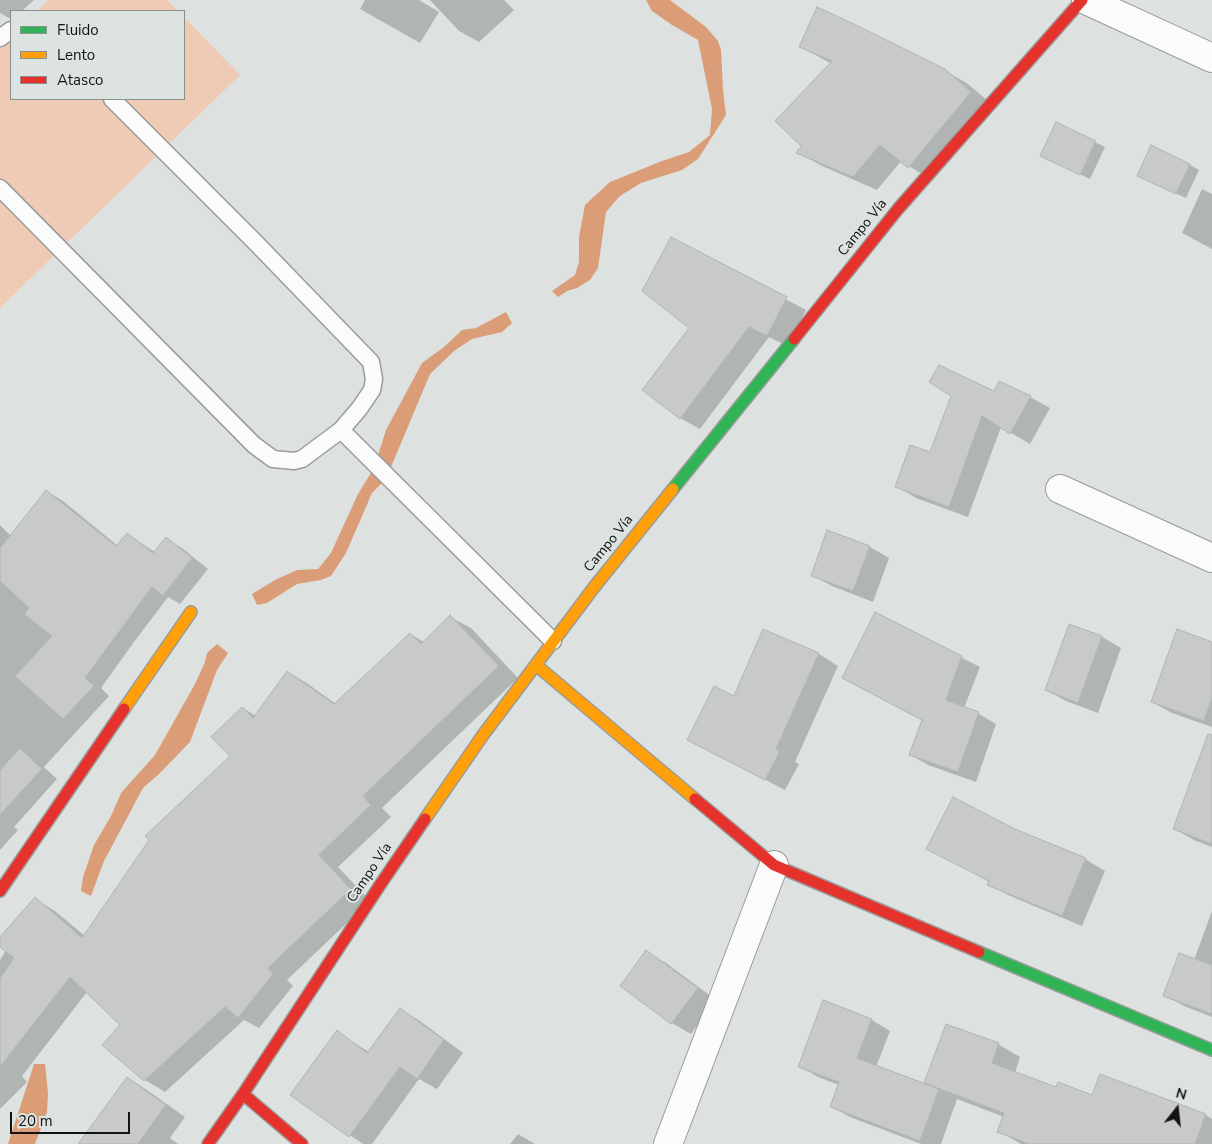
<!DOCTYPE html>
<html>
<head>
<meta charset="utf-8">
<style>
	body { margin:0 }
	#map { position:relative; width:1212px; height:1144px; overflow:hidden; background:#dde2e0; font-family:"Nunito Sans",sans-serif }
	canvas { display:block }
	.legend { position:absolute; left:10px; top:10px; width:175px; height:90px; box-sizing:border-box; background:#dce3e1; border:1px solid #8b908f; margin:0; padding:6px 9px; list-style:none; font-size:15px; color:#121414 }
	.legend li { display:flex; align-items:center; gap:10px; height:25px }
	.legend b { width:25px; border:1px solid #8b908f }
	.north { position:absolute; left:1152px; top:1084px; width:50px; height:50px; -webkit-text-stroke:4px #dce3e1; paint-order:stroke; rotate:16deg; font-size:14px; font-weight:700; line-height:20px; text-align:center; color:#121414 }
	.north::after { content:''; display:block; margin:auto; width:18px; height:22px; background:#121414; clip-path:polygon(50% 0,100% 100%,50% 72%,0 100%) }
	.scale { position:absolute; left:10px; top:1112px; width:120px; height:22px; box-sizing:border-box; border:2px solid #121414; border-top:0; padding-left:6px; font-size:15px; line-height:18px; white-space:nowrap; color:#121414; -webkit-text-stroke:4px #dce3e1; paint-order:stroke }
</style>
</head>
<body>
<div id="map">
<canvas width="1212" height="1144"></canvas>
<ul class="legend">
<li><b style="height:6px;background:#30b455"></b>Fluido</li>
<li><b style="height:6px;background:#ff9f0a"></b>Lento</li>
<li><b style="height:6px;background:#e5322d"></b>Atasco</li>
</ul>
<div class="north">N</div>
<div class="scale">20 m</div>
</div>
<script>
const c = document.querySelector('canvas').getContext('2d');
c.lineJoin = 'round';
function paint(path, color) { c.fillStyle = color; c.fill(path, 'evenodd'); }
const poly = rows => new Path2D(rows.map(r => 'M' + r).join(''));
function stroke(path, color, width, dash) { c.strokeStyle = color; c.lineWidth = width; c.lineCap = dash ? 'butt' : 'round'; c.setLineDash(dash || []); c.stroke(path); }
function drawText(font, color, halo, rows, align = 'center') {
  c.font = font + ' "Nunito Sans",sans-serif'; c.lineWidth = 4; c.setLineDash([]); c.textBaseline = 'middle'; c.strokeStyle = halo; c.fillStyle = color; for (const [text, x, y, turn = 0] of rows) {
    c.save(); c.translate(x, y); c.rotate((+turn || 0) * Math.PI / 180); c.textAlign = isNaN(turn) ? turn : align; if (halo) c.strokeText(text, 0, 0); c.fillText(text, 0, 0); c.restore();
  }
}
paint(poly([
	[48,0,167,0,178,11,37,11],
	[184,17,240,75,0,308,0,47,11,36,11,99,184,99]
]), '#efcab5');
paint(poly([
	[646,0,670,0,706,27,718,41,721,50,723,90,726,115,698,159,682,170,641,183,620,196,606,212,598,268,590,280,577,288,567,291,558,297,552,291,575,275,579,262,579,237,585,205,610,182,662,161,689,152,710,135,712,109,698,40,672,25,652,11],
	[506,312,512,323,502,332,472,339,454,351,430,374,386,479,372,493,346,553,331,576,321,580,297,584,267,603,257,605,252,594,275,580,297,570,318,569,331,553,358,494,374,468,386,430,422,363,444,347,462,330,476,328],
	[217,644,228,653,217,670,190,742,158,775,143,788,104,861,91,896,81,891,83,877,94,845,111,816,121,793,155,755,195,684,205,662,207,653],
	[34,1064,45,1064,48,1093,47,1112,35,1144,8,1144]
]), '#da9d78');
paint(poly([
	[0,0,34,0,22,11,11,11,11,19,0,13],
	[365,0,419,0,439,12,420,43,360,9],
	[430,0,504,0,514,10,479,42,459,31],
	[801,47,944,70,968,84,994,106,931,180,901,161,877,190,820,165,798,152,803,146,832,64],
	[1056,123,1105,147,1090,179,1041,156],
	[1190,165,1199,170,1186,198,1148,181],
	[1202,189,1212,194,1212,249,1182,233],
	[672,239,806,310,787,346,769,337,700,429,680,418,691,327],
	[995,392,1030,397,1050,408,1030,444,1001,427,968,517,916,498,896,486],
	[46,491,63,501,118,546,128,535,155,552,166,539,182,548,208,569,180,604,168,597,134,642,101,688,109,696,44,767,57,779,14,827,18,830,0,850,0,525,11,536],
	[870,547,889,558,873,602,832,586,812,575],
	[876,614,980,667,964,708,979,714,996,724,976,782,928,765,911,755,923,721,843,678],
	[450,617,471,628,518,678,382,808,391,817,338,867,370,901,287,980,293,986,259,1028,244,1020,165,1092,145,1080,122,1024,87,992,22,1076,27,1082,0,1109,0,960,6,950,0,945,0,939,35,899,55,911,85,936,232,756,243,708,256,716,288,672,308,684,336,704,410,634,424,642],
	[1070,626,1102,637,1121,648,1098,713,1066,701,1046,690],
	[764,631,819,654,838,666,795,762,799,764,785,790,689,740,734,698],
	[1212,643,1212,727,1172,713,1152,702],
	[1212,768,1212,847,1194,840,1175,829],
	[1015,830,1085,859,1105,871,1082,926,1008,895,989,884,990,882,927,848],
	[1212,911,1212,1017,1184,1006,1164,995,1194,960],
	[646,952,666,963,716,1000,691,1034,672,1023],
	[400,1009,420,1021,463,1053,437,1089,419,1079,372,1144,363,1144,291,1095,337,1032,369,1052],
	[872,1020,890,1031,876,1067,925,1085,947,1026,998,1044,1020,1057,1015,1073,1057,1089,1093,1097,1101,1075,1206,1115,1212,1119,1212,1144,1021,1144,999,1131,1004,1117,957,1099,941,1144,921,1144,850,1117,831,1106,839,1085,818,1077,800,1066],
	[128,1078,147,1090,185,1117,170,1138,178,1144,81,1144],
	[518,1134,535,1144,510,1144]
]), '#0003');
const building = poly([
	[817,7,856,25,945,69,971,92,908,168,880,145,853,177,796,153,801,146,775,121,832,61,799,47,817,7],
	[1056,122,1096,141,1080,175,1040,156,1056,122],
	[1151,145,1190,164,1176,194,1137,176,1151,145],
	[671,237,787,297,767,336,749,327,680,419,642,390,689,328,642,291,671,237],
	[939,365,994,391,999,381,1031,396,1010,434,982,416,949,507,895,487,910,445,930,452,951,396,929,382,939,365],
	[46,490,116,546,127,533,153,553,166,537,192,558,163,596,152,587,85,678,94,686,63,719,15,676,52,636,24,614,29,608,0,581,0,548,46,490],
	[827,530,870,546,853,591,811,576,827,530],
	[875,612,962,656,946,700,979,712,958,772,909,755,922,720,842,678,875,612],
	[450,615,499,666,363,796,371,805,319,855,351,889,268,968,273,974,238,1018,225,1007,144,1081,102,1045,120,1025,70,977,0,1067,0,978,14,958,0,947,0,937,35,897,82,938,149,840,145,836,230,756,211,737,242,707,253,718,287,671,334,704,410,633,421,644,450,615],
	[1069,624,1102,636,1078,703,1045,690,1069,624],
	[763,629,819,653,776,749,780,751,765,780,687,740,714,686,734,696,763,629],
	[1177,629,1212,642,1212,698,1204,721,1151,702,1177,629],
	[1208,734,1212,735,1212,844,1173,829,1208,734],
	[20,748,42,769,0,815,0,770,20,748],
	[953,797,1015,829,1086,858,1062,916,987,885,989,881,926,849,953,797],
	[646,950,698,988,671,1024,620,986,646,950],
	[1179,953,1212,965,1212,1014,1163,996,1179,953],
	[823,1000,872,1019,857,1058,939,1089,920,1141,830,1107,839,1082,798,1067,823,1000],
	[400,1008,444,1040,417,1079,400,1067,349,1137,290,1095,337,1030,367,1053,400,1008],
	[946,1024,999,1043,992,1063,1056,1087,1058,1082,1092,1095,1100,1074,1206,1114,1195,1144,1029,1144,997,1132,1004,1113,924,1083,946,1024],
	[127,1077,166,1105,138,1144,78,1144,127,1077]
]);
paint(building, '#c7cac9');
stroke(building, '#b0b4b3', 1);
const lane = poly([
	[0,38,11,30],
	[0,188,254,445,273,459,294,461,302,459,341,430,359,409,372,390,374,379,371,362,256,243,112,99],
	[341,430,553,641]
]);
const street = poly([
	[1086,0,1212,58],
	[1060,489,1212,558],
	[668,1144,774,865]
]);
const fast = poly([
	[673,489,794,339],
	[979,952,1212,1050]
]);
const slow = poly([
	[536,665,695,799],
	[124,709,191,612],
	[425,819,483,735,595,586,673,489]
]);
const jam = poly([
	[794,339,898,209,1082,0],
	[695,799,774,865,979,952],
	[0,891,124,709],
	[243,1094,302,1144],
	[208,1144,243,1094,380,885,425,819]
]);
stroke(lane, '#999c9b', 19);
stroke(street, '#999c9b', 30);
stroke(fast, '#999c9b', 14);
stroke(slow, '#999c9b', 14);
stroke(jam, '#999c9b', 14);
stroke(lane, '#fafbfa', 16);
stroke(street, '#fafbfa', 28);
stroke(fast, '#30b455', 11);
stroke(slow, '#ff9f0a', 11);
stroke(jam, '#e5322d', 11);
drawText('14px', '#121414', '#dce3e1', [
	["Campo Vía",863,228,-51],
	["Campo Vía",609,544,-51],
	["Campo Vía",370,873,-56]
]);
</script>
</body>
</html>
